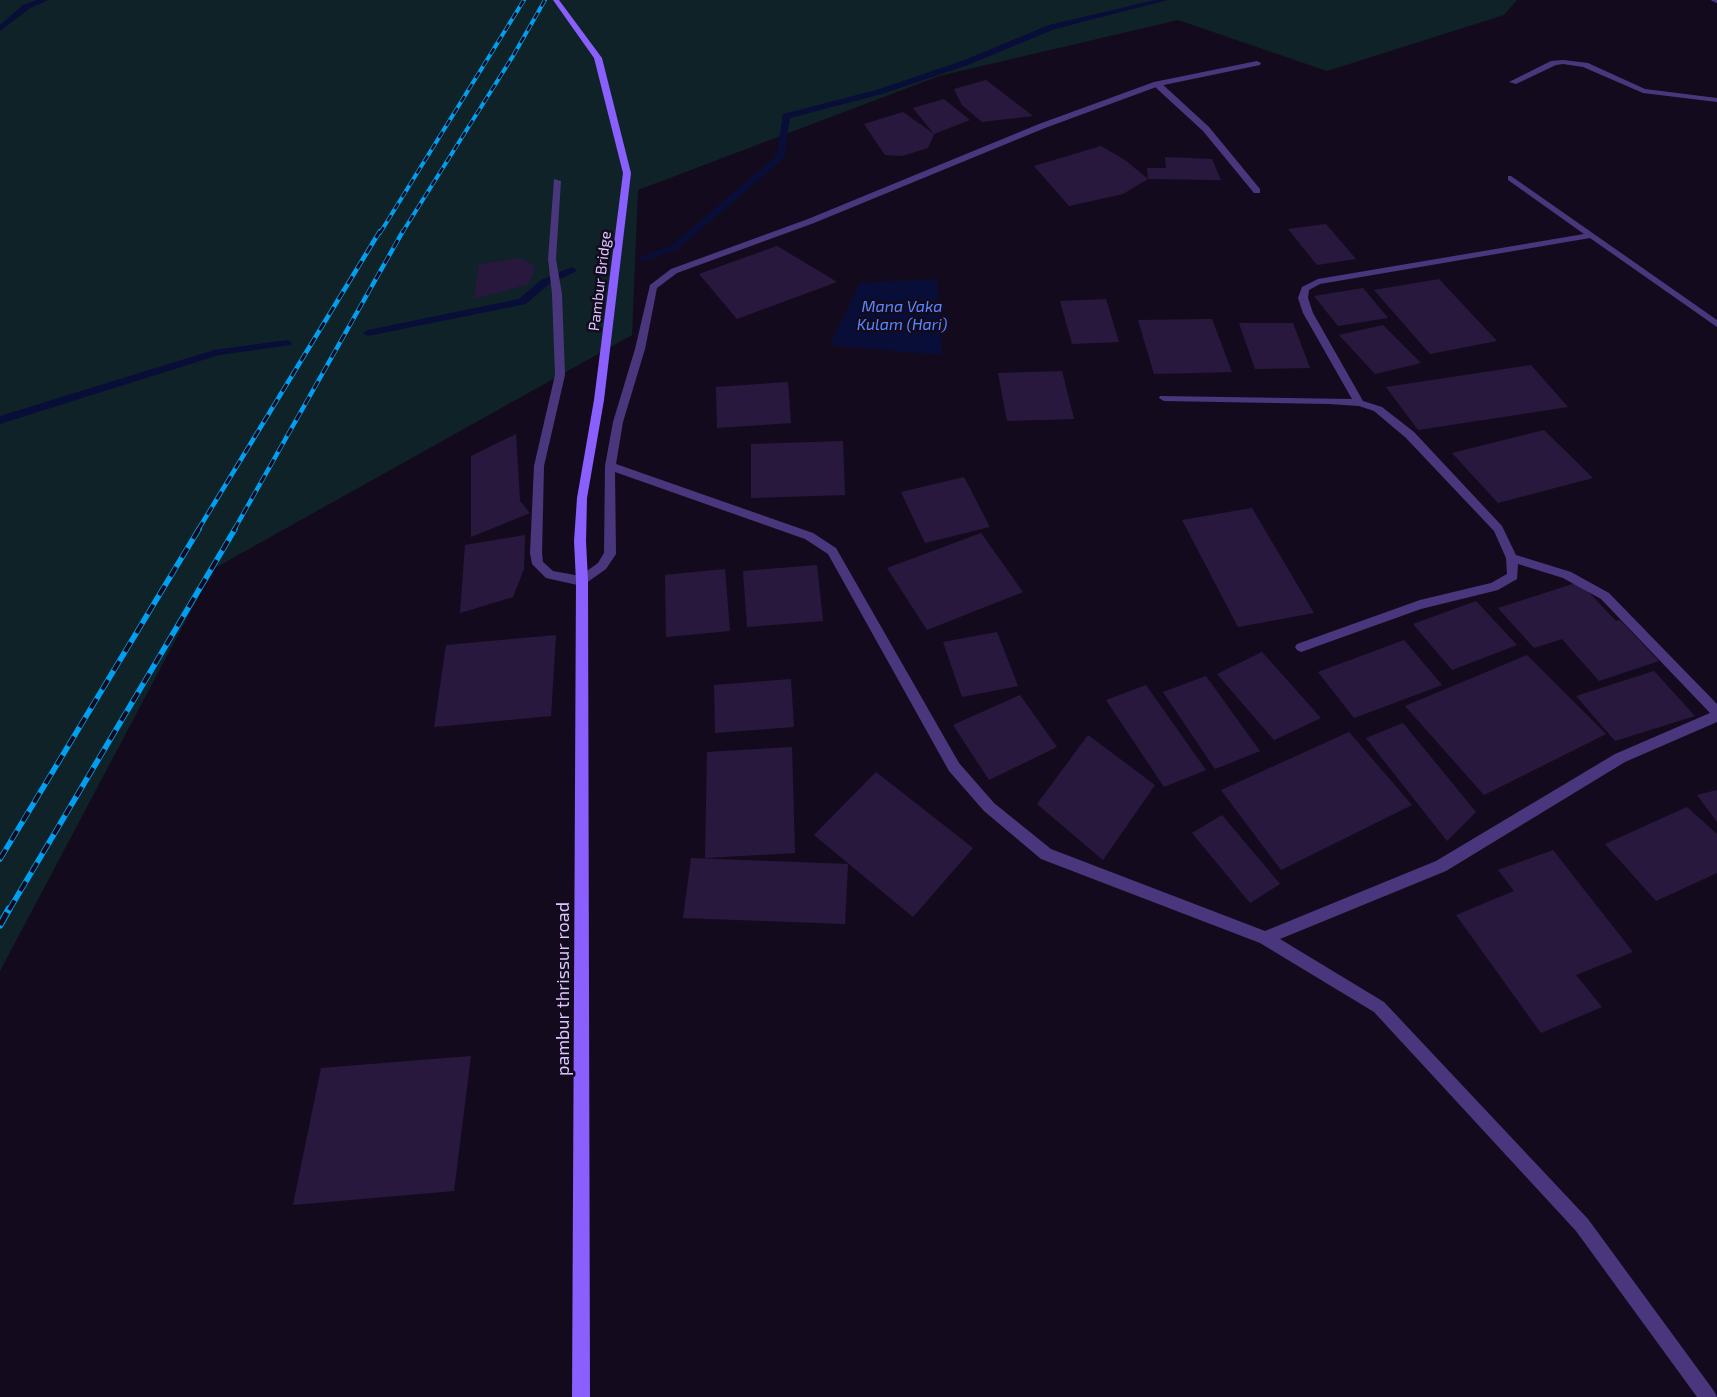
<!DOCTYPE html>
<html>
<head>
<meta charset="utf-8">
<style>
	body { margin:0 }
	canvas { display:block; background:#130b1d }
</style>
</head>
<body>
<canvas width="1717" height="1397"></canvas>
<script>
const c = document.querySelector('canvas').getContext('2d');
c.lineJoin = 'round';
function paint(path, color) { c.fillStyle = color; c.fill(path, 'evenodd'); }
const poly = rows => new Path2D(rows.map(r => 'M' + r).join(''));
function stroke(path, color, width, dash) { c.strokeStyle = color; c.lineWidth = width; c.lineCap = dash ? 'butt' : 'round'; c.setLineDash(dash || []); c.stroke(path); }
function drawText(font, color, halo, rows, align = 'center') {
  c.font = font + ' "Exo 2",sans-serif'; c.lineWidth = 5; c.setLineDash([]); c.textBaseline = 'middle'; c.strokeStyle = halo; c.fillStyle = color; for (const [text, x, y, turn = 0] of rows) {
    c.save(); c.translate(x, y); c.rotate((+turn || 0) * Math.PI / 180); c.textAlign = isNaN(turn) ? turn : align; if (halo) c.strokeText(text, 0, 0); c.fillText(text, 0, 0); c.restore();
  }
}
paint(poly([
	[0,0,1517,0,1504,15,1327,71,1178,20,939,76,638,190,632,335,213,569,0,971]
]), '#0f2227');
paint(poly([
	[937,279,942,355,830,345,860,283]
]), '#090e39');
paint(poly([
	[37,0,48,0,29,9,0,31,0,25,23,5,37,0],
	[1155,0,1168,0,1055,29,968,65,882,94,790,118,784,158,677,250,643,261,638,258,671,246,777,155,783,114,876,90,962,61,1049,25,1155,0],
	[572,267,577,270,575,272,549,284,526,304,368,336,363,333,368,330,519,299,541,280,572,267],
	[287,340,292,343,291,345,219,355,0,424,0,416,214,350,287,340]
]), '#090e39');
paint(poly([
	[986,80,1033,116,982,122,962,105,954,89],
	[944,99,970,120,934,134,913,108],
	[903,112,934,134,928,148,902,156,885,155,864,124],
	[1101,146,1125,160,1148,179,1123,194,1069,206,1034,166],
	[1165,157,1212,159,1221,180,1148,179,1147,168,1166,168],
	[1326,224,1356,259,1317,265,1288,229],
	[777,246,837,282,737,319,699,274],
	[520,258,536,266,529,284,474,299,479,264],
	[1439,279,1497,341,1430,354,1374,290],
	[1363,288,1388,318,1338,326,1314,296],
	[1106,299,1119,342,1072,344,1060,301],
	[1212,319,1232,372,1154,374,1138,320],
	[1239,323,1293,323,1310,368,1255,369],
	[1383,325,1421,363,1375,374,1339,335],
	[1531,365,1568,407,1418,430,1386,387],
	[1062,371,1074,419,1007,421,998,373],
	[788,382,791,423,717,428,716,387],
	[1544,430,1593,478,1498,503,1452,453],
	[516,434,520,501,530,513,471,537,471,456],
	[843,441,845,495,751,498,751,444],
	[964,477,990,527,925,543,901,492],
	[1252,508,1314,613,1238,627,1182,520],
	[981,533,1023,592,927,630,887,568],
	[525,535,524,569,513,597,460,613,465,545],
	[817,565,823,621,747,627,743,571],
	[725,569,730,631,666,637,665,575],
	[1579,582,1616,621,1620,620,1659,661,1599,681,1562,639,1534,648,1498,608],
	[1476,601,1517,645,1452,670,1413,624],
	[997,632,1018,686,962,697,943,642],
	[556,635,551,716,434,727,446,645],
	[1404,640,1442,685,1354,718,1318,672],
	[1262,652,1321,718,1274,740,1217,674],
	[1527,655,1606,734,1484,795,1405,706],
	[1654,671,1695,716,1615,741,1576,696],
	[1206,676,1260,751,1215,769,1163,692],
	[791,679,794,727,715,733,714,685],
	[1146,685,1206,770,1164,787,1106,700],
	[1020,695,1057,747,989,780,953,725],
	[1403,723,1476,812,1447,841,1366,738],
	[1349,732,1412,805,1281,870,1221,790],
	[1088,735,1155,785,1103,860,1037,804],
	[792,747,795,853,705,858,707,752],
	[876,772,973,848,913,917,814,835],
	[1717,790,1717,822,1697,795],
	[1687,807,1717,834,1717,873,1656,901,1605,844],
	[1222,815,1280,884,1250,903,1192,833],
	[1553,850,1633,952,1576,975,1602,1007,1541,1033,1456,915,1514,891,1498,870],
	[691,858,848,864,845,924,683,918],
	[471,1056,454,1191,293,1205,321,1068]
]), '#28183e');
paint(poly([
	[1154,82,1160,82,1209,127,1260,189,1260,193,1254,193,1203,131,1154,86,1154,82]
]), '#4a367c');
paint(poly([
	[1711,0,1717,0,1717,3,1712,1,1711,0],
	[1563,60,1588,63,1645,89,1717,98,1717,102,1643,93,1583,67,1563,64,1556,65,1516,84,1509,82,1551,61,1563,60],
	[1257,61,1261,63,1260,65,1159,86,1045,128,814,223,677,273,657,288,645,349,623,422,616,464,813,533,836,548,959,763,994,803,1051,849,1265,931,1436,861,1615,754,1710,713,1601,599,1563,578,1518,564,1517,579,1498,590,1421,609,1301,652,1297,650,1295,647,1297,644,1420,600,1491,583,1507,574,1506,558,1494,531,1406,438,1374,411,1359,406,1329,404,1164,401,1159,398,1160,396,1352,399,1303,313,1298,298,1302,287,1318,279,1584,234,1508,180,1508,176,1511,176,1717,320,1717,327,1590,238,1320,284,1309,290,1308,298,1313,313,1363,401,1382,407,1414,432,1502,526,1516,555,1571,572,1609,593,1717,704,1717,722,1625,762,1446,871,1280,939,1384,1002,1588,1219,1714,1391,1717,1397,1697,1397,1576,1231,1374,1012,1260,943,1041,859,984,811,949,771,828,554,805,539,615,472,616,554,606,569,582,586,546,578,532,564,530,553,534,466,555,375,552,294,548,259,554,179,561,181,556,259,562,294,565,375,544,466,542,553,543,562,553,571,580,576,598,563,604,553,605,466,613,422,635,349,650,285,671,269,808,219,1039,124,1154,82,1257,61]
]), '#4a367c');
paint(poly([
	[553,0,559,0,602,58,631,173,604,400,587,498,586,541,588,581,590,1397,572,1397,576,581,574,541,577,498,594,400,623,173,594,58,553,0]
]), '#895ffe');
const railFar3 = poly([
	[380,233,524,0],
	[402,233,513,56,545,0]
]);
const railFar2 = poly([
	[198,530,380,231],
	[234,530,403,231]
]);
const railFar1 = poly([
	[0,859,199,529],
	[9,910,235,529]
]);
const rail = poly([
	[0,925,9,909]
]);
stroke(railFar3, '#019ff1', 4);
stroke(railFar2, '#019ff1', 4.5);
stroke(railFar1, '#019ff1', 5.5);
stroke(rail, '#019ff1', 7);
stroke(railFar3, '#130b1d', 2.5, [7]);
stroke(railFar2, '#130b1d', 3, [9]);
stroke(railFar1, '#130b1d', 4, [11]);
stroke(rail, '#130b1d', 5, [14]);
drawText('15px', '#dbc7ff', '#130b1d', [
	["Pambur Bridge",600,281,-83]
]);
drawText('italic 16px', '#5688fe', '#130b1d', [
	["Mana Vaka",902,307],
	["Kulam (Hari)",902,325]
]);
drawText('18px', '#dbc7ff', '#130b1d', [
	["pambur thrissur road",563,989,-90]
]);
</script>
</body>
</html>
